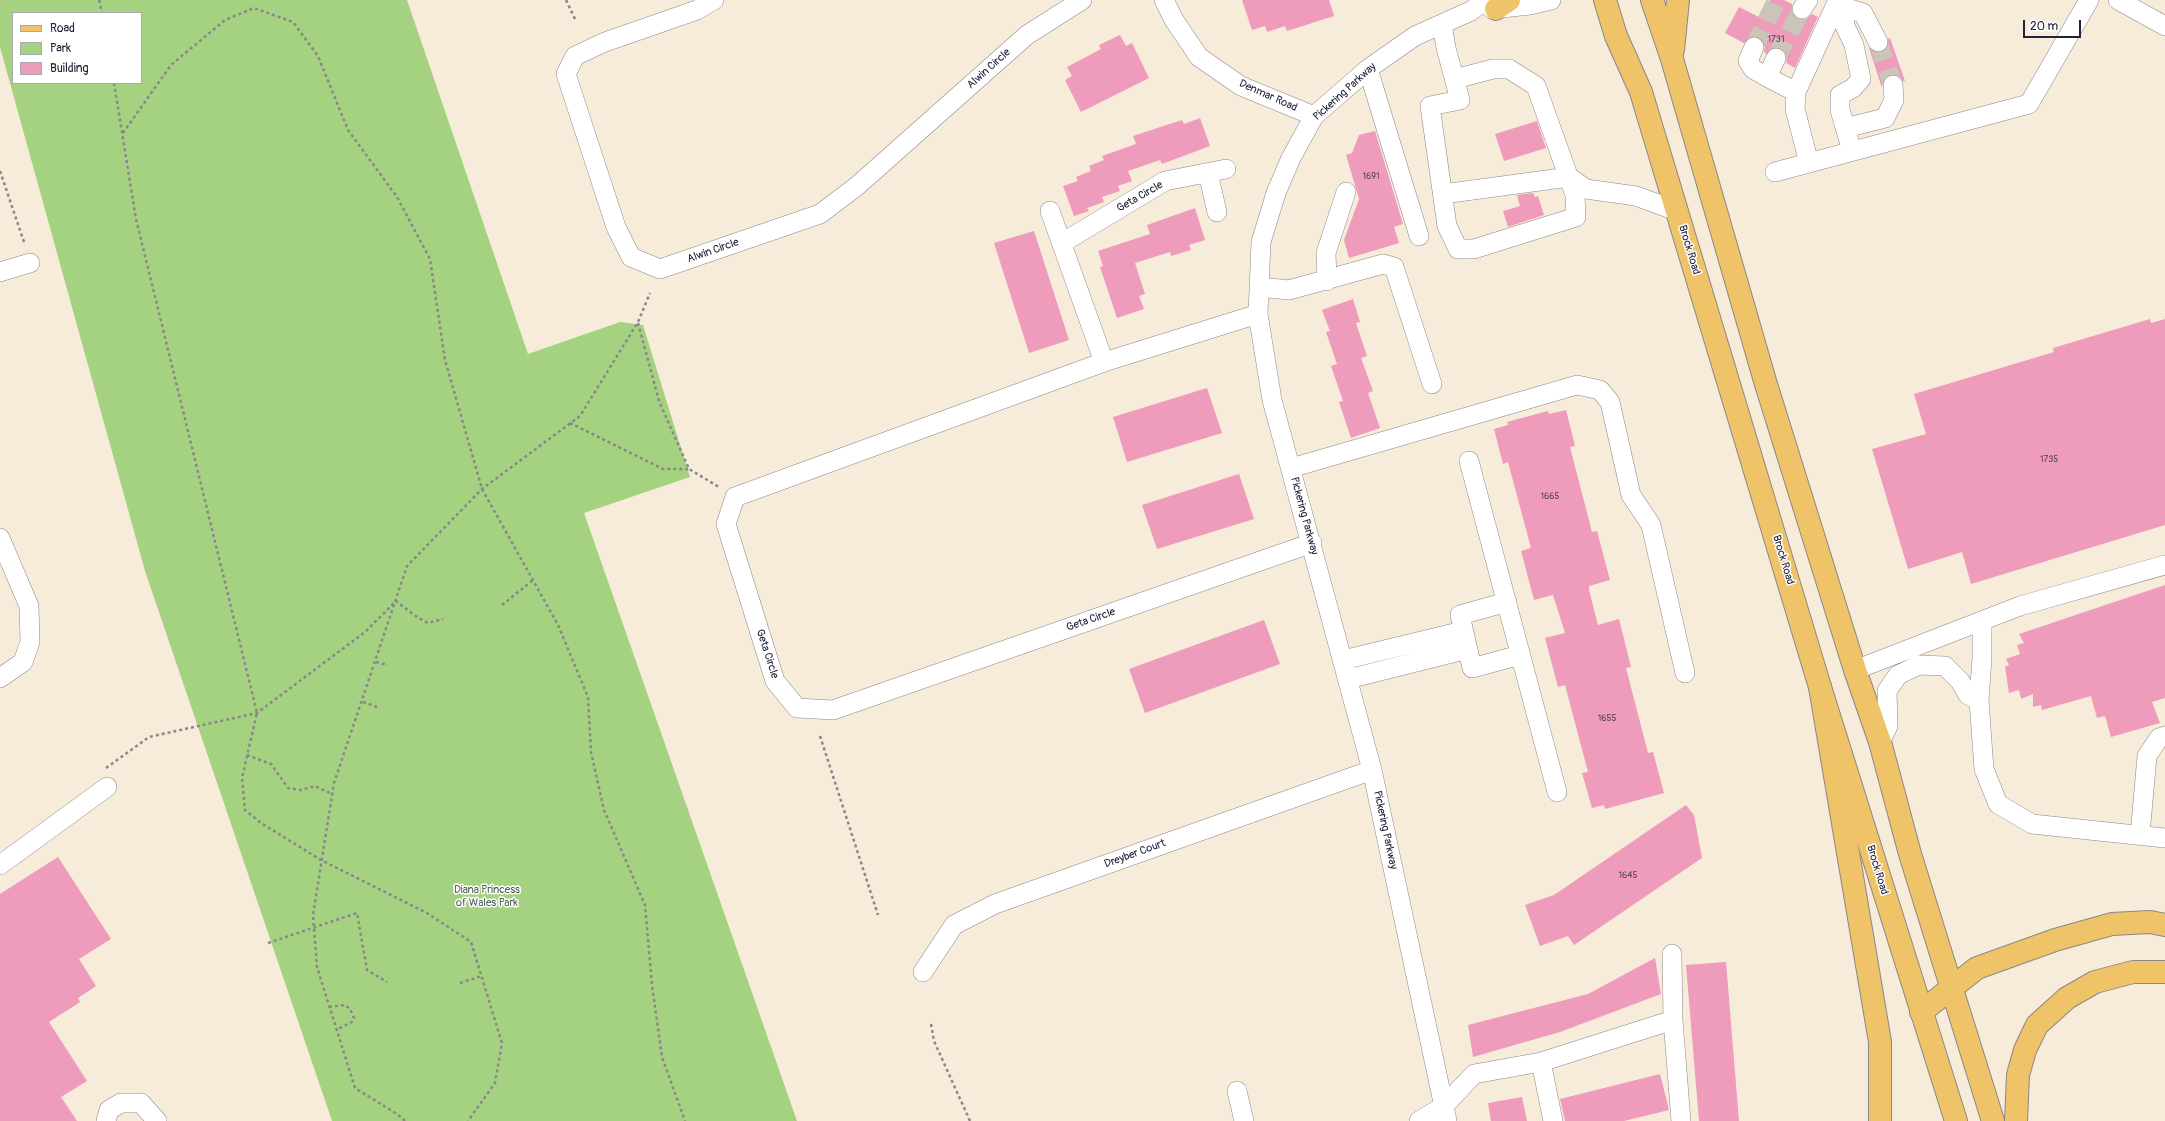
<!DOCTYPE html>
<html>
<head>
<meta charset="utf-8">
<style>
	body { margin:0 }
	#map { position:relative; width:2165px; height:1121px; overflow:hidden; background:#f7ebd9; font-family:Pangolin,sans-serif }
	canvas { display:block }
	.legend { position:absolute; left:12px; top:12px; width:130px; height:72px; box-sizing:border-box; background:#fff; border:1px solid #a7a7b1; margin:0; padding:5px 7px; list-style:none; font-size:12px; color:#22223b }
	.legend li { display:flex; align-items:center; gap:8px; height:20px }
	.legend b { width:20px; border:1px solid #a7a7b1 }
	.scale { position:absolute; left:2023px; top:20px; width:58px; height:18px; box-sizing:border-box; border:2px solid #22223b; border-top:0; padding-left:5px; font-size:12px; line-height:14px; white-space:nowrap; color:#22223b; -webkit-text-stroke:3px #fff; paint-order:stroke }
</style>
</head>
<body>
<div id="map">
<canvas width="2165" height="1121"></canvas>
<ul class="legend">
<li><b style="height:5px;background:#efc469"></b>Road</li>
<li><b style="height:11px;background:#a4d280"></b>Park</li>
<li><b style="height:11px;background:#ee9bbc"></b>Building</li>
</ul>
<div class="scale">20 m</div>
</div>
<script>
const c = document.querySelector('canvas').getContext('2d');
c.lineJoin = 'round';
function paint(path, color) { c.fillStyle = color; c.fill(path, 'evenodd'); }
const poly = rows => new Path2D(rows.map(r => 'M' + r).join(''));
function stroke(path, color, width, dash) { c.strokeStyle = color; c.lineWidth = width; c.lineCap = dash ? 'butt' : 'round'; c.setLineDash(dash || []); c.stroke(path); }
function drawText(font, color, halo, rows, align = 'center') {
  c.font = font + ' Pangolin,sans-serif'; c.lineWidth = 3; c.setLineDash([]); c.textBaseline = 'middle'; c.strokeStyle = halo; c.fillStyle = color; for (const [text, x, y, turn = 0] of rows) {
    c.save(); c.translate(x, y); c.rotate((+turn || 0) * Math.PI / 180); c.textAlign = isNaN(turn) ? turn : align; if (halo) c.strokeText(text, 0, 0); c.fillText(text, 0, 0); c.restore();
  }
}
paint(poly([
	[0,0,407,0,528,354,620,322,643,325,690,477,584,513,797,1121,332,1121,145,571,0,47],
	[13,13,141,13,141,83,13,83]
]), '#a4d280');
paint(poly([
	[1242,0,1329,0,1334,16,1287,31,1285,26,1267,32,1265,26,1252,30],
	[1770,0,1784,0,1792,4,1792,14,1796,18,1806,19,1812,14,1818,17,1795,68,1786,63,1787,57,1781,48,1775,47,1766,54,1764,52,1765,46,1763,41,1759,37,1752,36,1744,43,1725,33,1739,7,1761,18],
	[1120,35,1126,46,1132,43,1149,78,1081,112,1065,80,1072,76,1067,67,1101,49,1099,45],
	[1890,38,1905,81,1903,81,1898,75,1892,74,1883,80,1882,88,1869,48,1877,53,1883,52,1887,48,1888,39],
	[1200,118,1210,146,1162,164,1160,160,1128,171,1132,181,1118,186,1120,191,1102,197,1104,202,1087,208,1089,211,1074,216,1063,186,1078,181,1076,177,1091,171,1089,166,1104,160,1102,156,1136,144,1133,136,1182,120,1184,124],
	[1537,121,1546,148,1504,161,1495,134],
	[1375,131,1403,224,1394,227,1399,243,1349,258,1344,240,1359,199,1346,155,1352,153,1359,135],
	[1533,193,1535,197,1538,196,1544,215,1508,227,1503,211,1520,206,1517,195],
	[1195,208,1205,240,1189,245,1191,250,1171,256,1170,252,1135,263,1145,294,1139,296,1144,309,1117,318,1100,267,1103,266,1098,251,1150,234,1147,225],
	[1034,231,1069,340,1029,353,994,243],
	[1353,299,1360,322,1356,323,1367,356,1361,358,1373,391,1368,393,1380,428,1351,438,1339,402,1343,401,1331,366,1337,364,1326,332,1330,331,1322,310],
	[2150,319,2151,323,2165,319,2165,525,1971,584,1962,552,1908,569,1872,449,1926,434,1914,394,2054,352,2053,348],
	[1207,388,1222,433,1127,462,1113,417],
	[1566,410,1575,446,1570,447,1592,532,1597,531,1610,580,1589,586,1589,590,1598,625,1619,619,1631,667,1626,668,1648,753,1653,752,1664,793,1605,809,1604,805,1592,808,1582,773,1588,772,1565,685,1558,687,1545,638,1565,633,1553,595,1534,600,1521,551,1531,548,1508,462,1503,464,1494,429,1508,425,1507,422,1548,411,1549,414],
	[1239,474,1254,519,1157,549,1142,505],
	[2165,585,2165,698,2152,702,2160,723,2111,737,2105,716,2097,718,2091,696,2042,710,2041,705,2033,707,2033,694,2021,699,2019,690,2009,693,2005,667,2009,665,2006,659,2020,654,2017,645,2024,643,2019,634],
	[1264,620,1280,664,1145,713,1129,669],
	[1686,805,1694,815,1702,858,1574,945,1568,936,1540,946,1525,905,1554,895],
	[58,857,111,939,79,959,96,986,78,998,80,1002,49,1022,87,1081,61,1097,77,1121,0,1121,0,894],
	[1655,958,1661,994,1560,1032,1473,1057,1468,1025,1588,994],
	[1726,962,1739,1121,1699,1121,1686,965],
	[1660,1074,1669,1110,1624,1121,1565,1121,1560,1099],
	[1522,1097,1527,1121,1491,1121,1488,1103]
]), '#ee9bbc');
stroke(poly([
	[1878,42,1893,85],
	[1754,47,1777,0],
	[1776,58,1802,9]
]), '#ccc3b9', 19, [19, 10]);
const minor = poly([
	[714,0,697,10,605,42,575,56,566,74,616,227,631,257,660,269,820,214,857,186,1027,35,1082,0],
	[1164,0,1174,20,1199,57,1241,86,1314,116],
	[1841,0,1847,8,1863,13,1878,42],
	[2118,0,2165,26],
	[1847,8,1844,24,1854,45,1861,79,1853,88,1840,95,1840,110,1852,151],
	[1492,9,1530,5,1551,0],
	[1802,9,1808,0],
	[1442,24,1446,48,1460,100,1430,106,1447,226,1458,249,1474,249,1576,217,1575,195,1536,86,1509,69,1493,69,1455,79],
	[1754,47,1748,61,1753,69,1767,77],
	[1776,58,1767,77,1796,92],
	[1368,69,1419,236],
	[1845,128,1885,118,1894,100,1893,85],
	[1809,163,1795,109,1796,92,1838,0],
	[1775,172,2029,104,2089,0],
	[1208,173,1217,212],
	[1443,194,1569,177,1586,189,1636,196,1677,211],
	[1050,211,1104,362],
	[1062,243,1165,181,1226,169],
	[0,272,30,263],
	[1327,281,1326,253,1346,192],
	[1259,287,1289,290,1383,264,1394,267,1432,384],
	[1258,314,1104,362,735,497,726,524,775,681,797,708,833,710,1312,543],
	[1469,461,1557,792],
	[1291,468,1577,385,1600,390,1610,402,1631,495,1651,525,1685,673],
	[0,538,29,606,30,642,23,662,0,678],
	[1507,602,1460,615,1472,668,1520,655],
	[1343,660,1463,631],
	[1855,670,2020,606,2165,565],
	[1348,679,1468,649],
	[1979,700,1984,769,1998,804,2032,824,2165,838],
	[1880,742,1888,726,1887,691,1898,675,1919,665,1945,666,1960,681,1968,695,1979,700,1982,658,1982,621],
	[2140,835,2147,756,2159,738,2165,736],
	[0,865,107,787],
	[1672,954,1673,1020,1681,1121],
	[923,972,954,925,995,904,1372,770],
	[1541,1062,1553,1121],
	[1237,1091,1244,1121],
	[106,1121,109,1110,121,1103,141,1103,157,1121],
	[1419,1121,1444,1106,1474,1074,1541,1062,1673,1020],
	[1447,1121,1372,770,1272,400,1258,314,1261,242,1276,193,1291,158,1314,116,1368,69,1415,36,1471,11,1485,0]
]);
const major = poly([
	[1605,0,1616,36,1641,92,1820,687,1956,1121],
	[1652,0,1672,59,1765,381,1855,670,1880,742,1910,854,1993,1121],
	[1496,9,1509,0],
	[1673,50,1678,0]
]);
const highway = poly([
	[1820,687,1880,1042,1880,1121],
	[1921,1012,1977,968,2055,940,2112,924,2150,922,2165,925],
	[2016,1121,2018,1075,2025,1050,2037,1025,2067,998,2095,982,2133,972,2165,972]
]);
stroke(minor, '#8c868a', 20);
stroke(major, '#8c868a', 24);
stroke(highway, '#8c868a', 24);
stroke(poly([
	[99,0,102,13],
	[566,0,575,19],
	[114,83,136,219,257,713,242,778,245,810,261,823,321,860,427,913,471,942,502,1043,495,1083,468,1121],
	[123,133,171,65,225,20,254,8,293,22,318,56,348,130,397,197,430,259,445,360,482,489,558,625,588,697,591,752,604,810,645,905,652,985,662,1057,685,1121],
	[0,171,25,245],
	[638,323,659,401,689,469,719,487],
	[570,423,663,469,689,469],
	[502,605,533,580],
	[376,662,388,665],
	[363,702,377,707],
	[820,736,878,915],
	[247,755,271,764,288,788,301,790,315,786,332,794],
	[106,768,149,737,257,713,365,632,396,601,417,617,428,623,443,619],
	[268,943,357,913,367,970,387,982],
	[460,983,482,976],
	[329,1007,345,1005,350,1009,354,1018,352,1022,336,1030],
	[931,1024,934,1041,970,1121],
	[405,1121,397,1114,355,1088,317,967,313,915,334,783,407,566,482,489,580,416,638,322,650,293]
]), '#8c868a', 2.5, [3, 3]);
stroke(minor, '#fff', 19);
stroke(major, '#efc469', 22);
stroke(highway, '#efc469', 22);
drawText('9px', '#55405b', null, [
	["1731",1776,40],
	["1691",1371,177],
	["1735",2049,460],
	["1665",1550,497],
	["1655",1607,719],
	["1645",1628,876]
]);
drawText('11px', '#22223b', '#fff', [
	["Alwin Circle",989,69,-42],
	["Pickering Parkway",1345,92,-42],
	["Denmar Road",1268,96,24],
	["Geta Circle",1140,197,-30],
	["Brock Road",1689,250,73],
	["Alwin Circle",713,251,-19],
	["Pickering Parkway",1304,516,75],
	["Brock Road",1783,560,73],
	["Geta Circle",1091,620,-19],
	["Geta Circle",767,654,72],
	["Pickering Parkway",1385,830,78],
	["Dreyber Court",1135,854,-20],
	["Brock Road",1877,870,73]
]);
drawText('11px', '#506053', '#fff', [
	["Diana Princess",487,890],
	["of Wales Park",487,903]
]);
</script>
</body>
</html>
